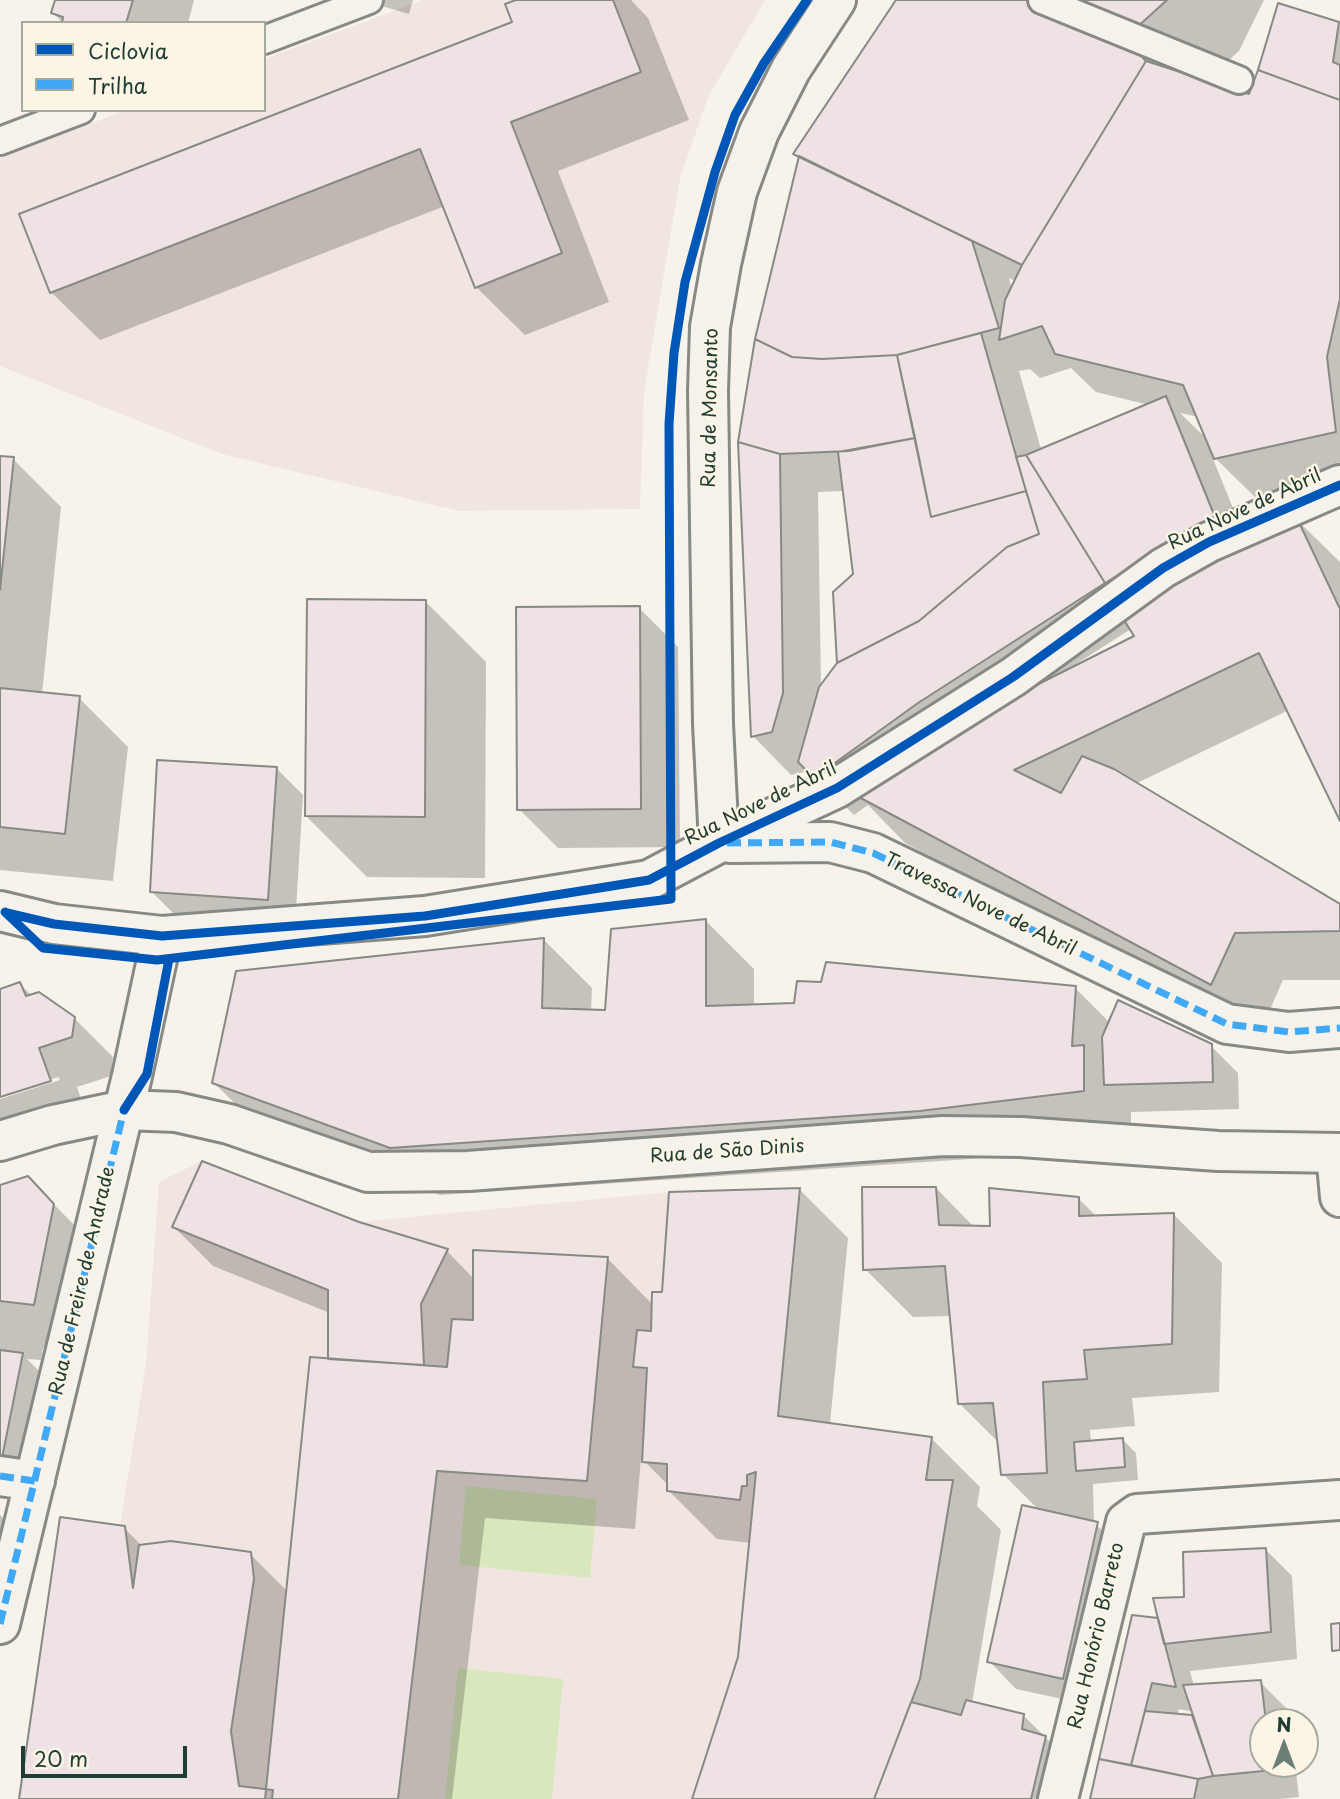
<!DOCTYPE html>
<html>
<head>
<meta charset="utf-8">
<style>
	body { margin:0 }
	#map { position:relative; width:1340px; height:1799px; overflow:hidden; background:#f7f3ea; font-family:"Playpen Sans",sans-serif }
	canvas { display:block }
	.legend { position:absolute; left:21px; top:21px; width:245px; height:91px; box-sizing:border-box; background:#fcf5e5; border:2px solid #a4ab9e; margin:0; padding:9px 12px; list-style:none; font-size:21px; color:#1f3d34 }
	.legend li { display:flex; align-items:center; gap:14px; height:35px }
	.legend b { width:35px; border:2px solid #a4ab9e }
	.north { position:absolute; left:1249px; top:1708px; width:70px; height:70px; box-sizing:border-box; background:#fcf5e5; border:2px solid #a4ab9e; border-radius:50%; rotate:0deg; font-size:19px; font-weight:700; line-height:28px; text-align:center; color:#1f3d34 }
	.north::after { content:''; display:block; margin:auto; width:24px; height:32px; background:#6b7d74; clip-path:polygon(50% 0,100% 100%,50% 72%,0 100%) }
	.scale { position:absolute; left:21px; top:1746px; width:166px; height:32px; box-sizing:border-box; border:4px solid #1f3d34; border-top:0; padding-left:9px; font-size:21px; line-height:24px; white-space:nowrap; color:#1f3d34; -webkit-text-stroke:5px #fcf5e5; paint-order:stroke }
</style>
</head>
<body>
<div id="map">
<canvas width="1340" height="1799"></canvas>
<ul class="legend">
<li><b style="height:9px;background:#0057b8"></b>Ciclovia</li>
<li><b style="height:9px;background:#3fa9f5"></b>Trilha</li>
</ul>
<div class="north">N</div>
<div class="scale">20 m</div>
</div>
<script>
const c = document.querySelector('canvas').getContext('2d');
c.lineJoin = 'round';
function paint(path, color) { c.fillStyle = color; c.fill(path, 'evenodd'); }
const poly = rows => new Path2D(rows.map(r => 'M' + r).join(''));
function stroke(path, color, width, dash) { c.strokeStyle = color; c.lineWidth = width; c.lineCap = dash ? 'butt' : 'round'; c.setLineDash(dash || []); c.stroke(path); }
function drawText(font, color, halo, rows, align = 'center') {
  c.font = font + ' "Playpen Sans",sans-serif'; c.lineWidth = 5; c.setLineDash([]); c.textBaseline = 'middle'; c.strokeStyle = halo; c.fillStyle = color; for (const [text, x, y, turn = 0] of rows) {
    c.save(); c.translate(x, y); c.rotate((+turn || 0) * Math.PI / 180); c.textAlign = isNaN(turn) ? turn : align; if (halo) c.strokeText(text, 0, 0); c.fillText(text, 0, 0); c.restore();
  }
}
paint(poly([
	[423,0,765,0,708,97,680,178,644,392,640,509,459,511,222,454,0,366,0,158,127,110,264,110,264,59],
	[202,1161,359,1222,669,1192,800,1188,778,1415,932,1437,926,1480,953,1480,920,1679,874,1799,76,1799,146,1364,159,1182]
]), '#f0e5e0');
paint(poly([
	[466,1486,597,1499,590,1578,459,1565],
	[458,1668,563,1679,552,1799,445,1799]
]), '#d9e8bc');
paint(poly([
	[57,0,194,0,188,23,63,23,53,13],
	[361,0,413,0,409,14],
	[520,0,631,0,648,18,689,120,558,171,609,302,525,335,476,287,445,206,100,340,51,292,514,23],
	[898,0,1264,0,1239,51,1205,82,1250,96,1338,23,1340,25,1340,478,1255,497,1211,454,1246,540,1295,518,1340,562,1340,817,1289,710,1135,784,1340,906,1340,980,1283,980,1260,1032,905,843,868,805,854,815,809,771,791,775,753,736,800,159,795,153],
	[1009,278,1016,281,1012,289],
	[1071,368,1096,392,1149,405,1041,449,1019,371,1030,369,1040,378],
	[1180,413,1199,417,1209,441],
	[845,491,855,574,839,664,821,688,818,492],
	[1131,629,1136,637,1078,667,1076,664],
	[0,458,13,459,61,507,42,694,79,698,128,747,113,881,0,870],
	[425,601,486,662,485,878,367,877,306,816],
	[639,608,678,647,680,847,558,848,519,809],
	[276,768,303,795,295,926,179,919,151,891],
	[706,921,754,969,754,1006,1075,988,1110,1023,1211,1046,1238,1073,1239,1109,1131,1112,1131,1139,970,1159,440,1195,263,1131,214,1083,544,940,592,988,591,1011,607,1012],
	[20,984,32,996,74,1018,113,1057,111,1076,77,1087,88,1120,0,1148,0,1099,60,1080,58,1077,0,1096,0,988,2,990],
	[28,1178,76,1227,82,1352,43,1348,41,1360,27,1359,50,1382,29,1484,0,1480,0,1187],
	[936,1188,975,1228,992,1228,1078,1198,1097,1217,1174,1215,1222,1263,1219,1392,1132,1398,1135,1426,1090,1430,1091,1442,1122,1439,1136,1453,1138,1480,1093,1484,1094,1523,1125,1550,1090,1705,1016,1689,989,1661,1040,1511,1003,1474,999,1443,960,1404,951,1316,913,1317,865,1269],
	[800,1190,848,1238,830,1424,931,1438,980,1487,977,1506,1001,1530,972,1703,1023,1715,1084,1776,1078,1799,694,1799,740,1658,751,1543,717,1539,668,1490,668,1485,641,1458,635,1529,485,1518,452,1799,21,1799,124,1528,142,1546,250,1554,288,1592,329,1360,330,1313,213,1266,174,1227,358,1223,447,1251,474,1279,607,1258,653,1305,664,1294],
	[0,1515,12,1527,0,1591],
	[1265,1549,1292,1576,1297,1659,1190,1671,1194,1686,1260,1682,1287,1709,1289,1722,1263,1722,1263,1764,1295,1764,1299,1797,1280,1799,1092,1799,1101,1759,1160,1620,1186,1599],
	[1179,1709,1193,1712,1195,1718,1177,1716]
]), '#0003');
const building = poly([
	[55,0,133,0,126,23,62,23,63,17,51,13,55,0],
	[516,0,613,0,641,72,511,122,562,253,475,288,420,149,50,293,19,214,512,22,505,4,516,0],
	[896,0,1027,0,1130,44,1146,61,1022,265,793,154,896,0],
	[1066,0,1167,0,1135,29,1066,0],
	[1278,3,1339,22,1333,62,1340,65,1340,100,1258,70,1278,3],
	[1146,61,1249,94,1258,70,1340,100,1340,299,1327,357,1336,432,1214,459,1183,385,1055,354,1042,326,999,340,1005,300,1022,265,1146,61],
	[799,156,972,241,999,328,897,355,822,359,792,357,755,339,799,156],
	[981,333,1026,491,931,517,897,355,981,333],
	[755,339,792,357,822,359,897,355,915,438,849,451,780,454,738,442,755,339],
	[1166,396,1215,517,1105,583,1026,455,1166,396],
	[915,438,931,517,1026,491,1039,534,1007,547,919,621,837,663,833,592,853,574,838,452,915,438],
	[738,442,780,454,783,693,772,732,751,737,738,442],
	[1026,455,1105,583,918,703,814,778,798,762,819,687,837,663,919,621,1007,547,1039,534,1016,457,1026,455],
	[0,456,14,457,0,590,0,456],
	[1296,516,1340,609,1340,821,1259,653,1014,770,1061,793,1082,756,1114,769,1340,904,1340,931,1235,933,1211,985,855,795,967,720,1134,636,1119,612,1296,516],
	[307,599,426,600,425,817,305,816,307,599],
	[640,606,641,809,517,810,516,607,640,606],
	[0,688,80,696,65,834,0,827,0,688],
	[157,760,277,767,268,900,150,892,157,760],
	[706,919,706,1006,794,1003,797,981,821,982,826,962,1076,986,1072,1046,1084,1045,1084,1091,920,1111,390,1148,212,1083,236,971,544,938,542,1008,605,1010,611,929,706,919],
	[20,982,26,996,39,992,75,1017,72,1037,39,1048,51,1081,0,1097,0,989,20,982],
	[1118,1000,1212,1044,1213,1082,1104,1085,1102,1037,1118,1000],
	[202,1161,359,1222,448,1249,421,1304,424,1365,328,1359,328,1290,172,1227,202,1161],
	[28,1176,54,1204,34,1305,0,1301,0,1185,28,1176],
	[862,1187,936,1187,939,1225,990,1226,989,1188,1079,1197,1079,1216,1174,1213,1172,1344,1084,1350,1087,1379,1043,1382,1047,1473,1001,1475,993,1403,958,1404,945,1266,863,1270,862,1187],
	[800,1188,778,1416,932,1437,926,1480,953,1480,920,1679,874,1799,692,1799,738,1657,756,1472,747,1475,747,1486,742,1486,740,1500,667,1491,667,1464,642,1462,647,1368,633,1367,637,1330,651,1331,652,1292,662,1292,669,1192,800,1188],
	[473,1250,608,1257,587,1481,437,1471,398,1799,265,1799,310,1357,447,1367,452,1319,473,1320,473,1250],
	[0,1350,23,1353,2,1458,0,1458,0,1350],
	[1123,1438,1125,1467,1076,1471,1074,1442,1123,1438],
	[1022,1505,1098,1522,1063,1679,987,1662,1022,1505],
	[60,1517,125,1526,133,1588,139,1545,171,1541,251,1552,254,1579,231,1731,239,1786,273,1790,272,1799,19,1799,60,1517],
	[1266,1548,1271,1632,1164,1644,1153,1598,1184,1597,1183,1552,1266,1548],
	[1132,1615,1158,1618,1176,1687,1152,1683,1131,1765,1099,1759,1132,1615],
	[1340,1623,1340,1650,1332,1651,1331,1624,1340,1623],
	[1261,1680,1266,1722,1263,1722,1263,1764,1272,1764,1273,1770,1213,1776,1183,1685,1261,1680],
	[966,1700,1024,1714,1022,1729,1046,1736,1031,1799,874,1799,911,1702,961,1715,966,1700],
	[1145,1711,1192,1715,1213,1776,1198,1779,1131,1765,1145,1711],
	[1099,1759,1198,1779,1194,1799,1090,1799,1099,1759]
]);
paint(building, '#eee2e4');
stroke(building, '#868984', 2);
const lane = poly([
	[1042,0,1239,80],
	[264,40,369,0],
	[0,141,81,110]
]);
const street = poly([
	[719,843,713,724,708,391,710,327,721,264,737,192,759,132,791,69,836,0],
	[731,843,830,842,873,853,1227,1024,1289,1032,1340,1028],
	[0,911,54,924,162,936,425,916,649,880,719,843,837,788,1013,677,1163,568,1209,542,1340,485],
	[1336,1153,1340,1197],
	[0,1476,35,1481],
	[0,1624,132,1076,162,936],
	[1058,1799,1126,1522,1137,1514,1340,1500]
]);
const secondary = poly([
	[0,1141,53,1125,124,1110,176,1112,229,1124,368,1172,468,1171,943,1136,1021,1137,1218,1151,1340,1153]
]);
stroke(lane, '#868984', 32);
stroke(street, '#868984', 44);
stroke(secondary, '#868984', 44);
stroke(lane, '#f5f2ec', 26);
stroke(street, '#f5f2ec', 38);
stroke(secondary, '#f5f2ec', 38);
stroke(poly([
	[727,843,830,842,873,853,1227,1024,1289,1032,1340,1028],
	[0,1476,35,1481],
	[0,1624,124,1110]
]), '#3fa9f5', 7, [14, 7]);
stroke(poly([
	[5,912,43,948,157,960,671,899,669,424,674,353,685,282,715,172,735,115,764,63,807,0],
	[7,913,54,924,162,936,425,916,649,880,719,843,837,788,1013,677,1163,568,1209,542,1340,485],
	[124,1110,147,1074,169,959]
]), '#0057b8', 9);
drawText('19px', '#1f3d34', '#fcf5e5', [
	["Rua de Monsanto",711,408,-89],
	["Rua Nove de Abril",1245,510,-25],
	["Rua Nove de Abril",761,804,-26],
	["Travessa Nove de Abril",980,905,26],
	["Rua de São Dinis",727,1152,-4],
	["Rua de Freire de Andrade",83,1281,-77],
	["Rua Honório Barreto",1097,1636,-77]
]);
</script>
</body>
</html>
